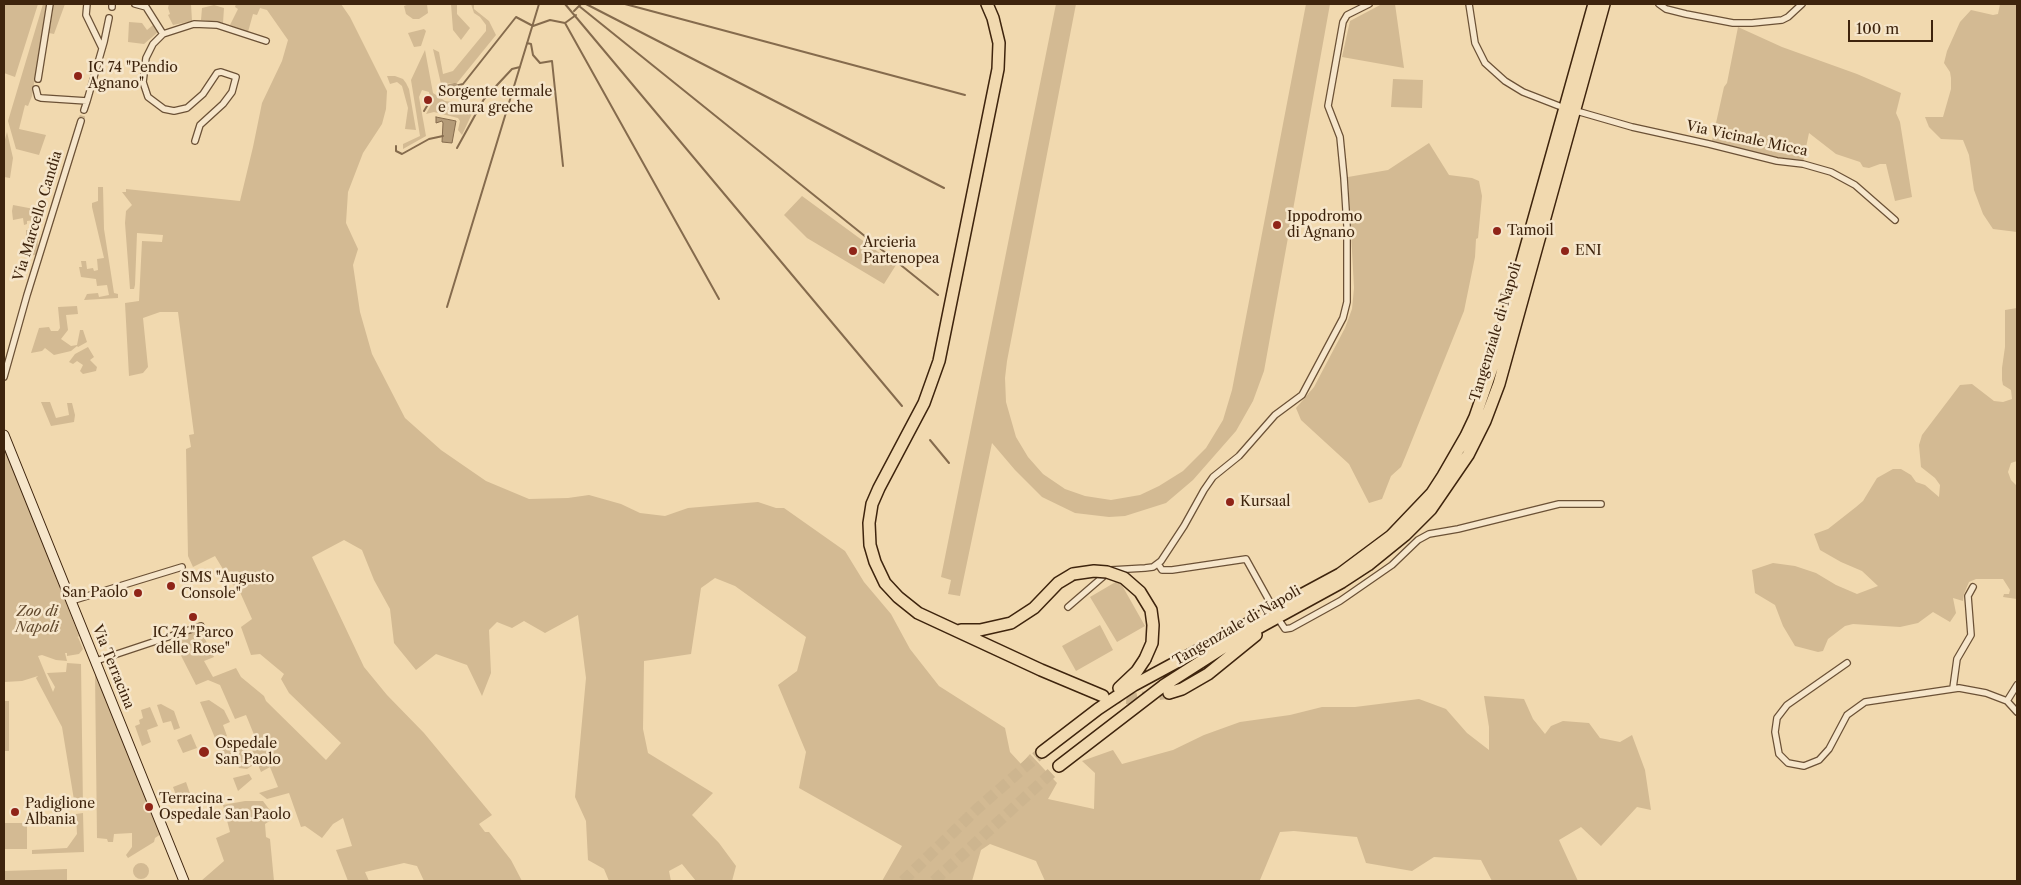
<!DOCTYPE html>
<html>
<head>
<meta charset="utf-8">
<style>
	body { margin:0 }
	#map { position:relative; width:2021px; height:885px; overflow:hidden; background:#f1d9af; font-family:"Libre Caslon Text",serif }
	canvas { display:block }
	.frame { position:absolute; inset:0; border:5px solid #3e240d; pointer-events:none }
	.scale { position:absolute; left:1848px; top:20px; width:85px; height:22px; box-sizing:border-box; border:2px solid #3e240d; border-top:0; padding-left:6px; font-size:15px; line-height:18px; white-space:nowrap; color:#3e240d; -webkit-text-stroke:4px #f6e6cb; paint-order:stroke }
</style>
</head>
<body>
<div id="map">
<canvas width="2021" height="885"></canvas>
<div class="frame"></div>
<div class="scale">100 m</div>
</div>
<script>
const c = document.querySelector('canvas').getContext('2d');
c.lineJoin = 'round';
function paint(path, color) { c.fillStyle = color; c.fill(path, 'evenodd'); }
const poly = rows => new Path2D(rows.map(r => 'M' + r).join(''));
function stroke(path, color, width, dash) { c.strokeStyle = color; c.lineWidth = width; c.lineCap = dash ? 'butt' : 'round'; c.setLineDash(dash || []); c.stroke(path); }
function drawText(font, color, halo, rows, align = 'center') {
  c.font = font + ' "Libre Caslon Text",serif'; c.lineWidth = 5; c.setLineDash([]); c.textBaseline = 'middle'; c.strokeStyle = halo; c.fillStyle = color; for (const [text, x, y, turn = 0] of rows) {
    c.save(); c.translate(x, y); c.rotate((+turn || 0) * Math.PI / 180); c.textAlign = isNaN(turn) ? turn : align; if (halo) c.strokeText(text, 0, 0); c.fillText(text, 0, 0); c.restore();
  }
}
paint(poly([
	[4,4,38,4,15,77,4,73],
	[43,4,47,4,32,96,28,106,25,105,19,129,46,135,39,155,16,149,8,121],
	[54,4,65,4,54,34,49,33],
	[169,4,191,4,192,21,173,25,168,15,170,14,168,8],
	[236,4,341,4,350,17,387,91,386,109,382,124,363,153,348,192,346,223,358,249,353,265,360,312,372,354,405,418,441,450,486,481,529,499,568,498,589,495,621,504,640,513,665,516,688,508,758,502,776,508,784,508,845,551,864,582,891,614,910,649,939,686,1005,728,1010,752,1021,764,1030,754,1057,783,1048,799,1094,809,1095,773,1082,761,1113,750,1122,764,1173,750,1204,735,1240,722,1290,715,1322,707,1355,707,1419,699,1446,709,1467,733,1489,750,1489,727,1484,696,1524,699,1533,719,1545,734,1551,726,1563,721,1589,723,1600,738,1620,742,1632,735,1645,770,1651,810,1637,807,1601,846,1581,827,1559,840,1578,881,1492,881,1481,860,1434,857,1412,871,1366,863,1357,837,1294,831,1280,832,1260,880,1257,881,1045,881,1036,861,990,844,981,850,972,881,882,881,902,846,799,788,806,752,778,685,797,671,806,637,735,586,715,578,701,588,691,654,644,661,643,729,648,753,713,793,692,815,719,843,736,866,732,881,696,881,682,864,669,871,671,881,609,881,604,869,588,860,586,821,575,797,586,678,578,615,545,633,524,621,512,628,497,622,489,630,491,673,482,696,467,665,436,654,416,670,394,643,390,609,374,580,362,550,344,540,312,557,364,667,387,695,424,733,492,815,479,824,485,832,489,832,511,860,522,881,424,881,417,866,404,863,365,872,369,881,348,881,336,850,352,846,343,818,333,824,322,838,305,826,301,827,289,793,267,799,259,793,278,787,270,767,261,772,250,745,257,742,246,715,235,719,220,685,208,680,196,685,173,640,200,629,214,657,204,661,213,677,236,668,241,677,264,696,266,701,326,760,341,743,289,693,281,679,284,674,260,654,251,655,241,627,252,619,239,590,232,584,215,556,193,567,188,556,186,449,191,447,189,435,194,434,178,312,160,312,143,318,148,367,143,373,129,376,125,303,139,301,142,241,162,242,163,235,137,233,135,285,134,289,130,289,125,223,126,211,132,205,122,192,126,192,126,189,240,201,253,147,262,103,282,61,288,40,267,10,260,8,257,15,253,14,248,32,230,25,238,9,235,7],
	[409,4,427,4,428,13,419,19,413,19,406,14,404,6],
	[451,4,457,4,457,14,470,28,461,40,453,30],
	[471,4,474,4,474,9,489,21,496,35,457,83,441,84,433,49,439,52,443,74,453,71,486,31,486,25,480,17,474,13],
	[1056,4,1076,4,1007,361,1005,378,1006,402,1016,437,1028,457,1043,474,1065,489,1085,496,1111,500,1140,495,1159,486,1183,471,1206,448,1223,420,1232,390,1306,4,1330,4,1264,371,1253,401,1236,431,1193,480,1166,503,1125,516,1109,517,1075,513,1042,497,1015,470,992,443,960,596,948,594,951,580,941,577],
	[1382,4,1395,4,1404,68,1342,57,1350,21],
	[2000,4,2017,4,2017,232,1993,229,1983,214,1974,190,1969,155,1963,140,1941,139,1929,127,1925,117,1943,117,1951,89,1951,78,1950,72,1944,63,1947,51,1960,22,1971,10,1993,15,1998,14],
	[214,5,224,8,223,23,201,20,202,8],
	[129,22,142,23,147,30,153,25,158,32,144,44,128,42],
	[1738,27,1782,47,1857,74,1901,93,1896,113,1900,122,1912,197,1895,201,1886,164,1880,164,1869,168,1863,167,1860,162,1836,154,1809,133,1803,162,1777,159,1712,141,1724,87,1727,83],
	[424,29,426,31,421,46,414,47,408,33],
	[425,50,433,93,445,101,476,105,462,135,458,130,460,121,458,118,434,112,426,114,432,103,429,92,422,90,419,97,426,136,403,149,403,144,420,136,411,80],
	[387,76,395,76,403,79,406,83,409,89,416,130,405,129,408,108,402,86,397,82,390,84],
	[1393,79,1423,80,1422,108,1391,107],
	[7,132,13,158,10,178,4,177,4,143],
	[1429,143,1449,175,1472,178,1479,181,1482,196,1478,238,1476,239,1475,257,1464,311,1406,455,1401,467,1391,476,1382,499,1369,503,1349,464,1301,420,1296,408,1314,387,1345,328,1352,309,1354,288,1348,177,1388,170],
	[98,187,103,187,104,229,114,293,118,294,118,298,84,300,87,294,98,293,99,297,109,295,107,285,97,286,96,279,81,277,79,267,82,267,81,261,86,261,87,269,93,268,94,271,98,270,97,259,104,258,92,207,92,203,98,201],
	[802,196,896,265,884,284,807,238,784,215],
	[13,205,34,209,35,220,27,221,27,224,24,225,23,218,13,220,12,211],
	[26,230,37,231,38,247,36,255,25,256,25,252,32,251,31,244,33,244,32,239,26,239],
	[77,306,78,314,66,315,68,330,61,339,71,346,77,345,80,330,83,330,87,342,78,347,77,346,71,351,54,355,45,348,42,351,31,353,39,328,49,327,51,331,58,331,60,328,58,307],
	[2017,308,2017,461,2011,463,2008,472,2011,480,2017,486,2017,599,2003,597,2004,594,2009,594,2010,590,2003,579,1976,579,1969,582,1964,594,1963,601,1953,598,1956,613,1950,622,1933,612,1918,623,1900,627,1853,624,1845,626,1828,639,1823,651,1818,652,1795,646,1783,626,1775,605,1755,593,1752,570,1773,563,1795,566,1816,573,1836,585,1857,594,1878,586,1862,571,1841,562,1820,550,1814,534,1828,529,1856,507,1863,501,1877,478,1893,469,1901,469,1911,475,1916,482,1925,485,1939,497,1940,485,1935,478,1921,467,1919,445,1922,435,1960,385,1972,384,1994,401,2003,402,2012,399,2011,390,2003,385,2002,380,2002,368,2005,347,2005,310],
	[88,347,94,357,90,360,97,367,96,371,83,374,80,371,83,365,77,361,73,364,69,362,75,354],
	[41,402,50,402,56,418,69,415,67,403,72,403,75,415,74,422,51,426],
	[4,446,79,636,76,638,78,637,83,649,79,654,67,656,67,653,65,653,67,661,56,660,42,655,38,656,53,692,55,687,47,673,66,672,67,663,81,664,83,808,75,806,62,727,36,678,38,676,22,681,4,682],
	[1119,580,1145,626,1117,642,1090,597],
	[1100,625,1113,650,1076,671,1062,646],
	[95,673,161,834,155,838,154,842,128,858,126,855,132,847,132,833,114,834,113,842,108,842,107,839,97,838],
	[209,700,224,710,230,722,223,725,227,736,221,739,220,736,215,738,200,702],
	[4,701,9,701,9,751,4,751],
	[161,704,174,711,180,728,174,730,171,721,163,723,157,705],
	[150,707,158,726,147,730,151,742,142,746,135,726,140,724,139,720,143,718,141,710],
	[191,734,197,748,183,753,177,740],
	[246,747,253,765,247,769,239,768,236,760,227,763,222,750,228,748,233,752],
	[249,774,252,779,238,791,233,778],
	[186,782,192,799,179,803,173,787],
	[245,801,263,801,272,813,271,820,265,824,266,837,270,839,274,881,201,881,224,861,216,838,230,832,223,805],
	[83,813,84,852,32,854,32,850,67,848,77,834,76,814],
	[4,823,27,823,27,849,4,849],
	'133 871a8 8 0 1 1 16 0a8 8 0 1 1-16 0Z',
	[67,869,67,881,4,881,4,871]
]), '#d3ba93');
const water = poly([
	[436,117,456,121,452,143,442,142,443,123,442,121,436,123,436,117]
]);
paint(water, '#b49b78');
stroke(water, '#856b4d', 1);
stroke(poly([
	[565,4,902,406],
	[586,4,944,188],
	[625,4,965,95],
	[579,6,938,295],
	[574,11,581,4],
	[565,23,719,299],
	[527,43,531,44,533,55,540,63,552,61,563,166],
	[455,86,463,84,516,17,533,26,550,20,565,23,576,15],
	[424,111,430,101],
	[396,146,396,151,402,154,429,139,443,136],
	[457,148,484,99,512,69,520,67],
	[447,307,539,4],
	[930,440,949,463]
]), '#856b4d', 2);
stroke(poly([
	[441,89,455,86]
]), '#b49b78', 6);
stroke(poly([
	[81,121,84,110]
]), '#cdb58f', 5.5, [5.5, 3]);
stroke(poly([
	[1110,697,1131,699,1169,693],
	[903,881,977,809,1042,752],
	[934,881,1059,766]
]), '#cdb58f', 11, [11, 5.5]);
const minor = poly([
	[87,4,86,15,102,48],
	[135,4,146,7,163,34],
	[1469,4,1475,43,1485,63,1505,81,1523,92,1559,106],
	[1659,4,1666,9,1686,14,1733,23,1752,23,1782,20,1788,17,1802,4],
	[112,7,112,4],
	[38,79,50,4],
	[36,89,38,97,41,98,87,101,104,42,109,18],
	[84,110,87,101],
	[1580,112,1632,127,1709,144,1777,161,1803,164,1831,172,1855,185,1895,220],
	[195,141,200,125,223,104,232,92,236,77,221,72,217,73,203,94,187,108,174,111,164,109,148,97,143,82,146,58,153,44,163,34,194,24,217,25,266,41],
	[4,377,27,295,81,121],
	[1158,564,1162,570,1172,570,1246,559,1271,604],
	[1111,570,1145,568,1153,567,1161,561,1184,526,1204,490,1213,477,1239,456,1275,415,1302,395,1343,318,1347,302,1347,226,1344,178,1340,137,1328,106,1343,22,1347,15,1369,4],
	[71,601,182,567],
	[1068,607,1105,575],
	[1281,623,1285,629,1291,628,1340,601,1392,565,1418,540,1429,534,1458,529,1559,504,1601,504],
	[96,661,201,626],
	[1847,663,1787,705,1777,718,1775,732,1779,754,1788,763,1804,766,1819,760,1829,749,1847,715,1865,702,1959,688,1986,693,2007,701,2017,712],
	[1953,688,1957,659,1971,635,1968,596,1973,587],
	[2007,701,2017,685]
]);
const secondary = poly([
	[4,435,184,881]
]);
const motorway = poly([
	[987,4,993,18,999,43,998,69,939,361,924,403,879,488,872,504,869,523,870,545,875,562,885,583,898,597,918,613,1041,670,1103,696],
	[961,630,980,630,1011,623,1034,608,1058,583,1073,574],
	[1119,688,1137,671,1145,659],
	[1169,693,1182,689,1208,674,1256,635],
	[1042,752,1098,709,1134,685,1340,574,1391,536,1432,493,1443,476,1466,436,1475,417,1493,365,1594,4],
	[1059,766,1163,686,1227,645,1342,582,1368,565,1405,535,1431,509,1468,455,1485,421,1499,384,1604,4]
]);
stroke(minor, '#6b5136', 8);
stroke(secondary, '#3e240d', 11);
stroke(motorway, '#3e240d', 14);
stroke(minor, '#f6e6cb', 5.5);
stroke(secondary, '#f6e6cb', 9);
stroke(motorway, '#f1d9af', 11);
const motorwayBridge = poly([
	[1073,574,1094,571,1107,572,1124,578,1140,592,1151,610,1153,625,1152,643,1145,659]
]);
stroke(motorwayBridge, '#3e240d', 14, []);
stroke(motorwayBridge, '#f1d9af', 11);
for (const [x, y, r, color] of [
	[78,76,5,"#8f2418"],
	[428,100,5,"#8f2418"],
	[1277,225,5,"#8f2418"],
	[1497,231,5,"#8f2418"],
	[853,251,5,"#8f2418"],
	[1565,251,5,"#8f2418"],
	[1230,502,5,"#8f2418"],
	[171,586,5,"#8f2418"],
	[138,593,5,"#8f2418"],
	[193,617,5,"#8f2418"],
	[204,752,6,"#8f2418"],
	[149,807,5,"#8f2418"],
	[15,812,5,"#8f2418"]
]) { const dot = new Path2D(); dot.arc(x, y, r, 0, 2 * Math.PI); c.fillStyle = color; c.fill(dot); stroke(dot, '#f6e6cb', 2); }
drawText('14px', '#3e240d', '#f6e6cb', [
	["IC 74 \"Pendio",88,68],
	["Agnano\"",88,84],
	["Sorgente termale",438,92],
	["e mura greche",438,108],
	["Ippodromo",1287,217],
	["di Agnano",1287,233],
	["Tamoil",1507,231],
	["Arcieria",863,243],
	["Partenopea",863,259],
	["ENI",1575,251],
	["Kursaal",1240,502],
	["SMS \"Augusto",181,578],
	["Console\"",181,594],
	["San Paolo",128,593,"right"],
	["IC 74 \"Parco",193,633,"center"],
	["delle Rose\"",193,649,"center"],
	["Ospedale",215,744],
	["San Paolo",215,760],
	["Terracina -",159,799],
	["Ospedale San Paolo",159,815],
	["Padiglione",25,804],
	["Albania",25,820]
], 'left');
drawText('14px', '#3e240d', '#f6e6cb', [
	["Via Vicinale Micca",1747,139,12],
	["Via Marcello Candia",38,216,-73],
	["Tangenziale di Napoli",1496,332,-73],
	["Tangenziale di Napoli",1237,626,-30],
	["Via Terracina",113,667,68]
]);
drawText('italic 14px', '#634a2e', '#f6e6cb', [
	["Zoo di",37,612],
	["Napoli",37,628]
]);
</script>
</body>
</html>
